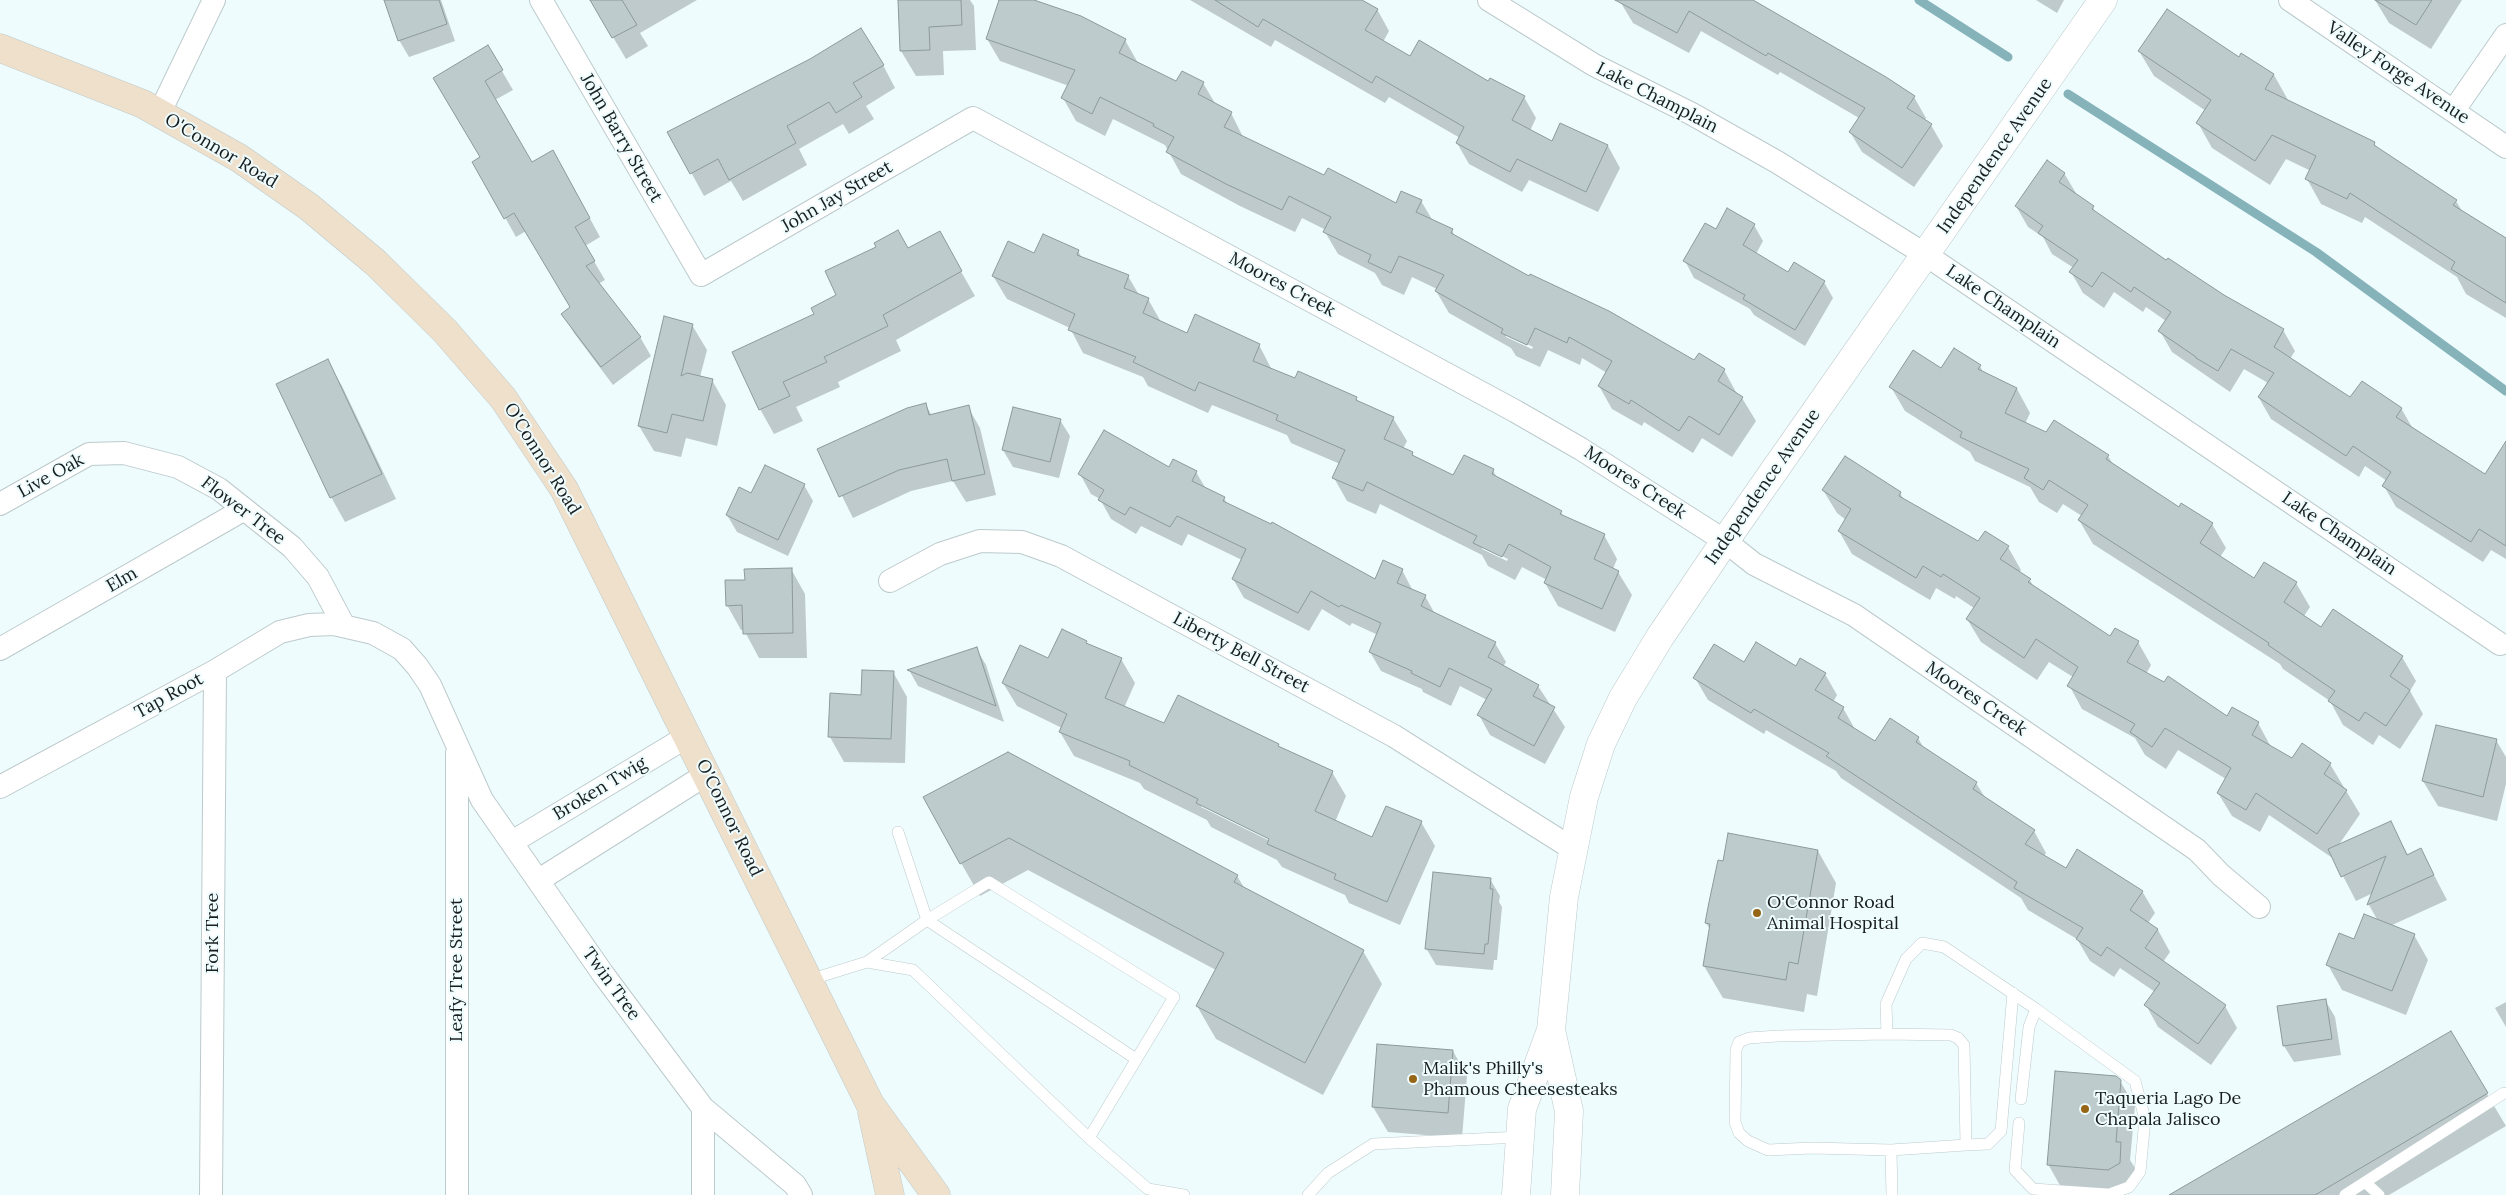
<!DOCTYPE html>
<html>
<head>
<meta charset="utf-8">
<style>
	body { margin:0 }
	canvas { display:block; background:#eefcfe }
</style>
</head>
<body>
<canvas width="2506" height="1195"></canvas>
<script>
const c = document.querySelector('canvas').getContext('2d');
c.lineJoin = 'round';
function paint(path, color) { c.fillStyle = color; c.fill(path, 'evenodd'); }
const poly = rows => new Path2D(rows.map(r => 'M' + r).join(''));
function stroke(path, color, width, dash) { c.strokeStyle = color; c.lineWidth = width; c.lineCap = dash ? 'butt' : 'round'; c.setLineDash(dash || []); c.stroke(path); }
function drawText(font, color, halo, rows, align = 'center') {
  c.font = font + ' Lora,serif'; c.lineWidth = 4; c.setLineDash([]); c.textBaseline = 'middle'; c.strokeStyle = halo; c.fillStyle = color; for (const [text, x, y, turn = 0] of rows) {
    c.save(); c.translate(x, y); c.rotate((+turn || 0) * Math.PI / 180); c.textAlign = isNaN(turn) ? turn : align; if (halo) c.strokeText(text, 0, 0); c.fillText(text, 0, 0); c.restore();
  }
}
paint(poly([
	[385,0,441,0,455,41,409,57,399,40],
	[591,0,697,0,640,33,648,46,626,59],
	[899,0,970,0,974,6,976,50,943,51,944,75,916,76,901,51],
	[1000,0,1030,0,1125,40,1138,63,1177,83,1182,72,1203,83,1216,105,1231,113,1243,137,1325,176,1396,204,1421,201,1433,221,1452,230,1455,237,1529,278,1695,361,1699,355,1724,370,1737,394,1742,398,1756,421,1732,457,1702,438,1693,453,1644,422,1642,426,1612,409,1599,386,1607,373,1582,358,1580,365,1548,350,1540,367,1516,356,1511,348,1449,313,1436,291,1437,289,1412,277,1404,295,1382,285,1375,273,1338,254,1325,232,1326,230,1302,218,1295,232,1240,206,1181,174,1165,145,1113,119,1105,136,1076,121,1063,98,1069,86,1000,61,987,39],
	[1506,334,1533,347,1532,349,1506,337],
	[1190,0,1360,0,1377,9,1389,31,1383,42,1410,58,1489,83,1524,97,1536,118,1530,131,1553,142,1561,124,1608,146,1620,168,1598,212,1529,180,1522,192,1469,164,1457,143,1460,138,1389,97,1385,103,1275,40,1271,47],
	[1623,0,1750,0,1914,97,1926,118,1924,121,1931,125,1943,146,1914,187,1862,152,1850,132,1859,118,1780,72,1778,75,1701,31,1689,53,1633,23,1621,3],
	[2036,0,2064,0,2057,13],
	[2375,0,2462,0,2431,49,2389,23],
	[488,47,513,90,495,100,532,164,564,171,600,237,585,246,605,280,598,284,640,337,651,356,613,385,574,333,563,314,572,308,526,231,516,237,474,162,481,158,445,98],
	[2139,51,2239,59,2242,55,2274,75,2288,100,2374,143,2378,150,2456,201,2463,213,2506,239,2506,318,2466,294,2457,277,2365,217,2362,223,2321,204,2307,179,2311,171,2286,159,2270,185,2212,148,2198,123,2206,111,2154,76],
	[811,60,883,65,895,88,866,106,874,119,849,134,843,124,799,149,807,165,743,201,731,181,704,196,669,132],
	[2064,173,2077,195,2093,207,2096,214,2167,262,2283,330,2295,351,2290,359,2351,399,2401,408,2413,429,2485,475,2506,464,2506,559,2491,550,2483,562,2396,507,2384,486,2387,481,2365,466,2359,477,2271,419,2259,398,2268,383,2244,369,2230,392,2172,352,2160,331,2166,321,2146,307,2143,312,2114,292,2104,308,2083,293,2071,272,2074,268,2052,254,2043,237,2028,227,2016,206],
	[1754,225,1763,241,1756,254,1788,274,1824,282,1833,298,1805,346,1754,315,1750,309,1694,278,1685,261,1716,231],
	[939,233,975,296,896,340,901,351,838,382,840,387,796,407,803,421,774,434,760,409,816,315,838,296,878,247,908,250],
	[1078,251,1082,258,1128,276,1139,295,1148,299,1161,322,1187,335,1259,345,1272,370,1356,398,1359,403,1393,418,1407,441,1403,449,1412,453,1415,458,1454,477,1493,470,1497,478,1561,512,1564,517,1604,535,1617,559,1613,569,1618,572,1632,595,1615,632,1558,606,1545,583,1547,580,1522,567,1515,580,1488,566,1482,555,1380,504,1376,514,1347,501,1334,478,1340,464,1291,443,1287,435,1212,405,1208,413,1148,386,1143,377,1083,353,1070,328,1007,299,993,276,1035,254],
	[1482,546,1508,559,1507,561,1482,549],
	[692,325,707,350,700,377,712,380,726,405,717,446,686,438,681,457,654,451,639,426],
	[327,361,342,386,396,499,345,522,331,497],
	[1980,366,1984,374,2017,389,2030,413,2025,424,2047,434,2108,456,2114,466,2179,509,2212,524,2226,548,2220,557,2254,580,2296,583,2310,607,2304,616,2321,628,2402,657,2416,681,2410,691,2423,714,2400,749,2379,735,2373,745,2343,725,2330,701,2283,669,2280,664,2093,544,2079,520,2082,516,2063,504,2057,513,2039,502,2030,487,1975,461,1970,452,1905,411,1891,387,1942,370],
	[926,405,932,416,968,407,980,428,996,495,966,502,953,481,911,491,853,518,819,450],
	[1013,408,1060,420,1070,436,1059,478,1013,467,1003,450],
	[1170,469,1196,472,1206,489,1224,498,1228,505,1375,581,1402,570,1413,591,1425,596,1435,614,1495,643,1506,662,1503,667,1538,686,1565,727,1545,764,1490,735,1479,715,1487,700,1460,686,1451,706,1423,692,1422,689,1381,671,1370,652,1378,635,1352,623,1350,626,1322,609,1309,631,1244,598,1233,579,1242,560,1188,534,1182,546,1141,526,1136,534,1111,519,1100,499,1091,494,1080,474],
	[804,485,813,501,788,556,737,532,727,515,752,495],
	[1823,490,1900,493,1904,500,1979,543,2008,547,2021,570,2019,573,2030,580,2034,588,2111,637,2138,642,2151,665,2146,674,2227,718,2258,723,2271,747,2293,760,2330,764,2360,814,2338,846,2390,822,2408,855,2421,850,2447,900,2390,926,2414,935,2428,960,2406,1015,2342,990,2328,965,2378,921,2369,905,2373,893,2356,901,2332,855,2331,857,2269,815,2260,832,2232,816,2218,793,2226,779,2178,750,2166,769,2145,755,2135,738,2082,709,2069,685,2073,677,2049,662,2037,680,1981,642,1967,619,1974,608,1956,596,1955,599,1936,588,1930,600,1852,554,1839,531,1846,520,1837,513],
	[791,569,805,594,807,658,759,658,744,630,741,630,727,605,746,581],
	[1086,642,1088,646,1121,659,1135,683,1124,708,1165,725,1278,745,1281,749,1332,772,1346,796,1335,822,1372,839,1421,822,1435,846,1400,925,1349,903,1345,895,1282,867,1277,860,1211,827,1207,820,1144,789,1140,783,1074,756,1060,732,1062,728,1017,706,1003,683],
	[1201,804,1275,841,1274,843,1201,807],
	[976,648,986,665,1004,722,918,686,909,670],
	[1744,663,1796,667,1825,674,1837,695,1833,702,1843,708,1856,731,1876,743,1918,738,1925,750,1976,783,1986,799,2034,831,2046,853,2044,856,2067,870,2142,891,2155,913,2148,923,2158,930,2170,952,2163,962,2225,1006,2237,1028,2211,1065,2158,1027,2146,1005,2155,992,2120,968,2114,977,2090,961,2077,939,2028,910,2021,898,1841,778,1836,771,1766,730,1764,734,1708,700,1695,678],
	[893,672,907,697,905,763,844,762,830,737,863,696],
	[2496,740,2506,757,2506,784,2497,821,2438,806,2423,781],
	[1008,753,1237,876,1245,889,1363,951,1382,984,1323,1095,1216,1039,1197,1006,1216,970,1028,870,980,896,961,863],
	[1818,851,1836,883,1817,996,1807,994,1804,1012,1723,998,1704,966,1711,931,1706,923,1724,862],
	[1490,879,1500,896,1499,902,1502,907,1497,960,1494,960,1493,970,1436,965,1426,948],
	[2325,1000,2335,1017,2341,1055,2294,1062,2284,1046,2278,1007],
	[2506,1002,2506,1027,2495,1008],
	[1453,1051,1467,1076,1462,1138,1388,1132,1373,1107],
	[2120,1081,2135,1106,2130,1160,2135,1168,2133,1188,2123,1194,2062,1189,2048,1164],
	[2487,1094,2506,1126,2389,1195,2190,1195]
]), '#0003');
stroke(poly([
	[1919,0,2008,57],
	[2068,94,2316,252,2506,391]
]), '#85b3b9', 9);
const building = poly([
	[384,0,439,0,447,24,398,41,384,0],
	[590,0,622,0,637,25,612,38,590,0],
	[898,0,961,0,962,25,929,27,930,50,900,51,898,0],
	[999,0,1034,0,1081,16,1126,39,1119,53,1176,81,1182,71,1204,82,1198,94,1232,112,1224,127,1324,175,1328,168,1396,203,1401,191,1422,200,1416,212,1453,229,1451,233,1529,276,1530,274,1609,311,1694,360,1699,353,1725,369,1718,381,1743,397,1719,435,1689,416,1679,431,1631,400,1629,404,1598,386,1612,361,1569,337,1567,343,1535,328,1527,345,1501,333,1503,329,1435,291,1444,275,1399,256,1391,273,1368,262,1371,255,1323,232,1331,217,1289,196,1282,210,1226,184,1166,152,1174,137,1153,126,1154,124,1100,97,1092,114,1061,98,1075,70,986,39,999,0],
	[1215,0,1362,0,1378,9,1365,30,1410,56,1419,40,1488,81,1490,78,1525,96,1512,120,1552,141,1560,123,1608,145,1586,192,1517,159,1510,172,1456,143,1464,127,1376,76,1372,83,1263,19,1258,27,1215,0],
	[1615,0,1753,0,1886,77,1915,96,1907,108,1932,124,1902,168,1849,132,1865,108,1768,53,1766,56,1689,11,1677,33,1615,0],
	[2375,0,2432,0,2416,25,2375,0],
	[2167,9,2239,57,2241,53,2274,74,2265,89,2375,142,2374,145,2457,200,2453,205,2506,238,2506,303,2451,269,2455,262,2350,193,2347,199,2305,179,2316,156,2272,135,2255,161,2196,123,2211,100,2138,51,2167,9],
	[861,28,884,65,853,83,862,97,836,113,829,102,787,126,796,143,729,180,718,159,690,174,667,132,810,59,861,28],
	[488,45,503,70,485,81,532,162,553,150,590,218,575,227,595,261,586,266,641,337,601,367,561,314,570,307,514,213,504,219,472,162,480,157,433,78,488,45],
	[2047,160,2065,173,2059,182,2094,206,2092,209,2166,260,2168,258,2224,295,2284,329,2274,347,2350,397,2362,381,2402,408,2396,417,2485,474,2506,441,2506,546,2479,529,2471,542,2382,486,2391,472,2353,446,2346,456,2258,397,2274,373,2231,349,2218,371,2196,358,2196,357,2158,331,2171,312,2134,287,2131,292,2102,272,2092,287,2069,272,2078,260,2038,233,2043,226,2015,206,2047,160],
	[1727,208,1755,224,1743,245,1788,272,1794,262,1825,281,1795,330,1743,299,1745,295,1683,261,1705,223,1716,229,1727,208],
	[898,230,908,248,940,231,962,271,883,315,888,326,824,357,827,362,783,382,790,396,759,410,732,352,814,314,811,308,836,295,825,271,876,247,874,243,898,230],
	[1043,234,1079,250,1077,255,1129,275,1124,288,1149,298,1143,313,1187,333,1195,314,1260,344,1253,361,1295,378,1298,371,1357,397,1356,400,1394,417,1384,439,1413,452,1412,455,1453,475,1464,455,1494,469,1492,474,1562,511,1560,514,1605,534,1594,559,1619,571,1602,609,1544,583,1551,567,1509,544,1502,557,1473,543,1477,536,1367,482,1363,491,1332,478,1345,450,1276,420,1278,415,1199,382,1195,391,1133,362,1136,357,1068,330,1075,314,992,276,1008,241,1034,253,1043,234],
	[664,316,693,324,681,376,687,373,713,379,703,421,672,414,667,433,638,426,664,316],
	[1954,348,1981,365,1978,369,2017,388,2005,413,2046,432,2054,420,2109,455,2106,459,2179,507,2181,503,2213,523,2200,543,2254,578,2264,562,2297,582,2284,602,2321,627,2333,609,2403,656,2390,676,2410,690,2386,726,2365,712,2359,721,2328,701,2335,691,2268,645,2269,643,2078,520,2088,505,2049,480,2043,490,2024,478,2029,469,1960,437,1962,432,1889,387,1913,350,1941,368,1954,348],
	[328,359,382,474,330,498,276,384,328,359],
	[926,403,929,415,969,405,985,474,952,481,947,459,899,470,839,497,817,449,907,408,926,403],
	[1013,407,1061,419,1050,462,1002,450,1013,407],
	[1104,430,1169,467,1173,459,1197,471,1192,481,1225,497,1223,501,1271,524,1272,522,1375,579,1383,560,1403,569,1397,583,1426,595,1421,606,1496,642,1488,657,1539,685,1533,696,1555,707,1534,746,1477,715,1492,689,1449,668,1440,687,1411,673,1412,671,1369,652,1381,623,1341,605,1339,607,1311,591,1298,613,1232,579,1246,549,1177,516,1170,527,1130,507,1125,515,1098,500,1104,490,1078,474,1104,430],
	[1845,456,1901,492,1899,496,1978,541,1985,531,2009,546,2000,559,2031,579,2028,582,2110,636,2115,628,2139,641,2127,662,2164,682,2168,676,2227,716,2232,707,2259,722,2252,735,2292,758,2302,743,2331,763,2324,774,2347,790,2317,834,2256,793,2246,810,2217,793,2231,768,2165,728,2152,747,2130,732,2135,724,2067,686,2078,667,2036,639,2024,658,1966,619,1980,598,1943,574,1941,577,1923,566,1916,578,1838,531,1851,509,1822,490,1845,456],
	[765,465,805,484,778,540,726,515,739,487,751,493,765,465],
	[792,568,793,633,743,634,742,605,726,606,725,580,745,580,744,569,792,568],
	[1062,629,1087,641,1086,643,1122,658,1105,698,1164,723,1178,695,1279,744,1278,746,1333,771,1315,811,1372,837,1386,806,1422,821,1387,902,1334,879,1336,874,1267,844,1269,839,1196,803,1198,799,1129,765,1130,761,1059,732,1067,714,1002,683,1020,645,1048,658,1062,629],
	[1756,642,1796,666,1800,658,1826,673,1815,690,1844,707,1838,718,1875,741,1890,718,1919,737,1916,742,1977,782,1973,789,2035,830,2025,844,2066,868,2077,849,2143,891,2130,910,2158,929,2145,948,2226,1005,2198,1044,2144,1005,2160,983,2107,947,2101,956,2076,939,2083,928,2014,888,2017,882,1826,756,1829,753,1754,709,1751,713,1693,678,1714,644,1744,662,1756,642],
	[977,647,996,706,907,670,977,647],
	[862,670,894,671,891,739,828,737,830,693,861,695,862,670],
	[2436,725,2497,739,2483,797,2422,781,2436,725],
	[1008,752,1238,875,1234,882,1364,950,1305,1063,1196,1006,1224,953,1009,838,960,864,923,797,1008,752],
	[2391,821,2407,855,2421,848,2434,875,2367,905,2386,856,2341,877,2328,849,2391,821],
	[1728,833,1818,850,1798,964,1789,962,1786,980,1703,966,1710,924,1705,923,1709,902,1718,860,1723,861,1728,833],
	[1433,872,1491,878,1490,889,1493,889,1488,944,1485,944,1484,954,1425,949,1433,872],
	[2364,914,2415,934,2392,991,2326,965,2339,933,2354,939,2364,914],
	[2326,999,2332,1039,2283,1046,2277,1006,2326,999],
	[2451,1031,2488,1093,2315,1195,2169,1195,2451,1031],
	[1377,1044,1453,1050,1448,1113,1372,1107,1377,1044],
	[2055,1071,2116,1076,2121,1080,2116,1142,2121,1142,2120,1163,2108,1170,2047,1165,2055,1071]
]);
paint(building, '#bdcbcd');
stroke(building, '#8d9a9c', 1);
const service = poly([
	[898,832,927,920,989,882,1174,997,1089,1138],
	[867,962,927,920,1136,1059],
	[809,980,867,962,913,970,1089,1138,1148,1189,1184,1195],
	[1887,1034,1951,1035,1958,1038,1964,1045,1966,1145,1891,1150,1812,1148,1768,1150,1748,1141,1739,1133,1735,1122,1736,1050,1739,1042,1749,1038,1778,1036,1887,1034],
	[1887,1034,1886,1004,1906,959,1922,943,1944,947,2036,1009,2135,1081,2145,1119,2140,1172,2129,1187,2107,1195],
	[2021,1099,2029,1027,2036,1009],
	[2019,1123,2015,1170,2033,1189,2107,1194],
	[1966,1145,1988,1144,2001,1131,2013,993],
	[1891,1150,1892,1195],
	[2365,1182,2379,1195],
	[1308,1195,1328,1173,1373,1144,1520,1137],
	[2345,1195,2504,1093]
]);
const minor = poly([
	[541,0,701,275,973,118,1515,411,1581,449,1725,541,1754,564,1854,615,2197,850,2221,875,2259,907],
	[1489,0,1594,65,1692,114,1777,162,1926,255,2500,644],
	[2290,0,2506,147],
	[2454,110,2506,35],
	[159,114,214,0],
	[0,504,89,454,124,453,178,467,219,489,292,547,318,577,344,626],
	[890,581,940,554,980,541,1022,542,1061,556,1394,736,1573,849],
	[0,649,243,510],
	[457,753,457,1195],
	[0,787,215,671,280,632,309,625,334,624,373,633,402,649,417,666,430,685,482,800,603,974,703,1108,795,1185,801,1195],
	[512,842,688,736],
	[539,880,707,774],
	[211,1195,215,671],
	[703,1195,703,1108]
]);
const tertiary = poly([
	[1551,1030,1569,1111,1565,1195],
	[1516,1195,1522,1109,1551,1030,1564,897,1584,797,1601,744,1623,698,1660,637,1725,541,2103,0]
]);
const secondary = poly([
	[0,48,143,104,239,158,309,207,376,263,445,331,503,398,564,489,870,1104,936,1195],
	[872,1113,890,1195]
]);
stroke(service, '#bdcacc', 12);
stroke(minor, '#bdcacc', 24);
stroke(tertiary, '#bdcacc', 29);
stroke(secondary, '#bdcacc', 29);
stroke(service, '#fff', 11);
stroke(minor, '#fff', 22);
stroke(tertiary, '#fff', 28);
stroke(secondary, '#efe0cb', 28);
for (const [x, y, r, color] of [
	[1757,913,5,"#966516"],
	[1413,1079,5,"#966516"],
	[2085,1109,5,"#966516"]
]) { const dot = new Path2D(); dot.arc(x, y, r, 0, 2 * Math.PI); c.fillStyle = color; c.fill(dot); stroke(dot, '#eefcfe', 2); }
drawText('18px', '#181d1e', '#eefcfe', [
	["Valley Forge Avenue",2398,73,34],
	["Lake Champlain",1657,98,27],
	["John Barry Street",621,138,60],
	["O'Connor Road",221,151,31],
	["Independence Avenue",1995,156,-55],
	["John Jay Street",837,197,-30],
	["Moores Creek",1282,285,28],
	["Lake Champlain",2003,307,34],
	["O'Connor Road",542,459,58],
	["Live Oak",51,476,-29],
	["Moores Creek",1635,483,33],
	["Independence Avenue",1763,487,-55],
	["Flower Tree",243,511,37],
	["Lake Champlain",2339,534,34],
	["Elm",122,580,-30],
	["Liberty Bell Street",1241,653,28],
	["Tap Root",169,696,-29],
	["Moores Creek",1976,699,34],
	["Broken Twig",600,789,-31],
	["O'Connor Road",729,818,64],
	["Fork Tree",213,933,-90],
	["Leafy Tree Street",457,970,-90],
	["Twin Tree",611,984,54]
]);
drawText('18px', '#181d1e', '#eefcfe', [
	["O'Connor Road",1767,903],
	["Animal Hospital",1767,924],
	["Malik's Philly's",1423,1069],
	["Phamous Cheesesteaks",1423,1090],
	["Taqueria Lago De",2095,1099],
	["Chapala Jalisco",2095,1120]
], 'left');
</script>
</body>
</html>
